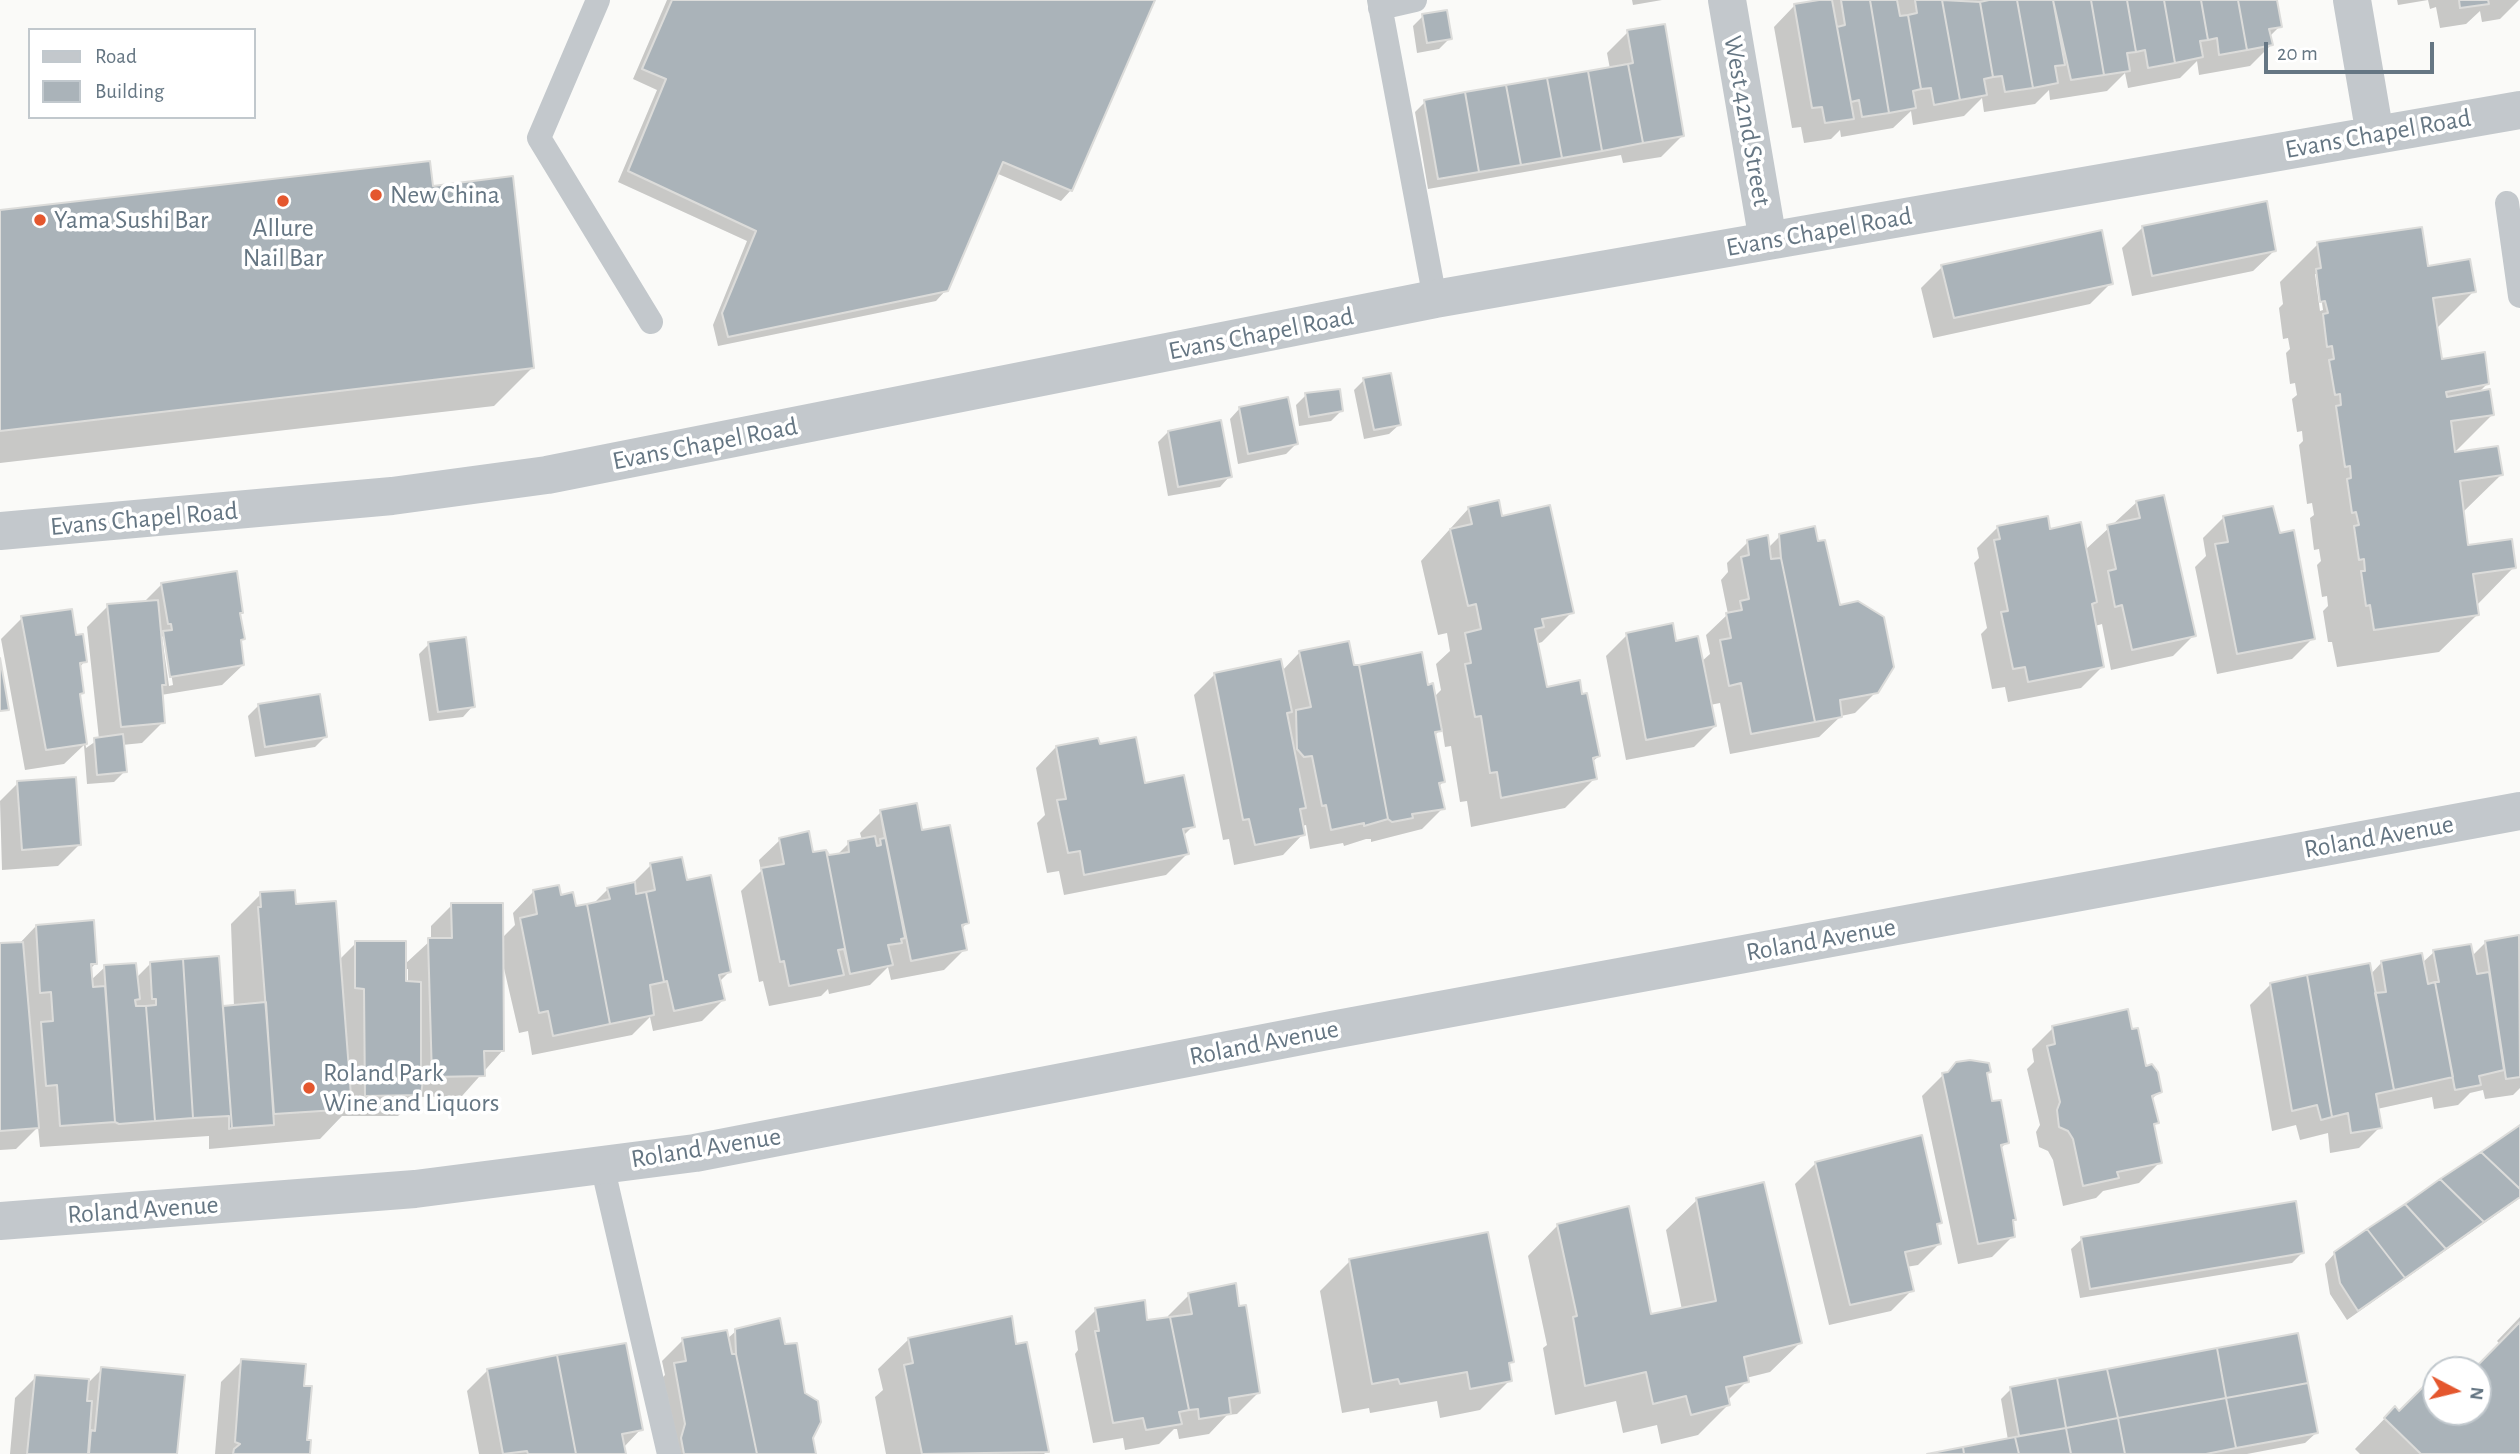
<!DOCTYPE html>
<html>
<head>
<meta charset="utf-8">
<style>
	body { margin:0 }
	#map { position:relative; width:2520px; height:1454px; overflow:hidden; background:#fafaf8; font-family:"Alegreya Sans",sans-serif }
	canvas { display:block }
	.legend { position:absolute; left:28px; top:28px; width:228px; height:91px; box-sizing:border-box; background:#fff; border:2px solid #c1c8cd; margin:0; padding:9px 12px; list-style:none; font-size:21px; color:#657683 }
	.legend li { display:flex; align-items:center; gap:14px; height:35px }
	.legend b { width:35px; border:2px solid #c1c8cd }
	.north { position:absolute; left:2422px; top:1356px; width:70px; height:70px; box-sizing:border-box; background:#fff; border:2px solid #c1c8cd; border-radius:50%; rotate:97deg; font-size:19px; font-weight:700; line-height:28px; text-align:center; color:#657683 }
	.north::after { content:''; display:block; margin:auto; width:24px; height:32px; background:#e4572e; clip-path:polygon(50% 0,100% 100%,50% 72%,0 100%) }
	.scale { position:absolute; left:2264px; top:42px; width:170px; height:32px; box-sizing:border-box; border:4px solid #657683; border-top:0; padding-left:9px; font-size:21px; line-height:24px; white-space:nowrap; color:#657683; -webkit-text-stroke:5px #fff; paint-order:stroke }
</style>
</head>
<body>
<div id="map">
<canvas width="2520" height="1454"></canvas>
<ul class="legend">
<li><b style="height:9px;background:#c3c8cc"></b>Road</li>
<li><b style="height:19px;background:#aab3b9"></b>Building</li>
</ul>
<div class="north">N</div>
<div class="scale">20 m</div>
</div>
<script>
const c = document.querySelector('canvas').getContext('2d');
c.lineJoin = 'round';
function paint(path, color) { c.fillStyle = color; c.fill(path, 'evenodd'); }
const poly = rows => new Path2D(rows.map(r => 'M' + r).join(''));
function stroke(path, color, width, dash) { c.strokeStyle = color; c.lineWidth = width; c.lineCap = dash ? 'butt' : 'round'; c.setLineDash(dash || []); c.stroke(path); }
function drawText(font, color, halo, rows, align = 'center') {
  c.font = font + ' "Alegreya Sans",sans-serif'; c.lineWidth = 7; c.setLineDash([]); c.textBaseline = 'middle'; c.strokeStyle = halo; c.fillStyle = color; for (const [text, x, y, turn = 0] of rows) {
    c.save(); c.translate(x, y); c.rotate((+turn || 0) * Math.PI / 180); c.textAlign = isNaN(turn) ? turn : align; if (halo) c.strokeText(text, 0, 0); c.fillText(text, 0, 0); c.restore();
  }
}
paint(poly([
	[667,0,1153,0,1071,190,1061,201,996,173,946,290,936,301,718,346,713,325,747,241,618,182,657,90,633,79],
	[1632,0,1662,0,1633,5],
	[1829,0,2276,0,2280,26,2269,37,2271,45,2250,66,2199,75,2197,61,2180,78,2128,88,2125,73,2107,91,2050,100,2049,90,2035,104,1984,112,1982,98,1964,116,1913,125,1911,111,1893,128,1841,137,1840,130,1831,139,1804,143,1801,127,1792,128,1774,27,1794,6],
	[2397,0,2519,0,2500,19,2482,22,2480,11,2466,24,2440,28,2436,7,2430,9,2428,0,2398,5],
	[1423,16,1450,38,1439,49,1417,53,1413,26],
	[1628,32,1682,136,1661,157,1623,163,1621,155,1428,189,1415,112,1425,102,1610,69,1607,53],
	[431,188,532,368,494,406,0,463,0,212],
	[2143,227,2274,251,2253,271,2132,296,2122,248],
	[2318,244,2426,268,2474,291,2436,329,2440,361,2487,384,2478,393,2492,415,2453,454,2501,475,2462,513,2467,547,2514,567,2476,606,2477,615,2439,652,2337,667,2332,642,2328,642,2323,611,2328,606,2327,596,2322,597,2317,565,2321,561,2319,549,2314,550,2310,518,2314,515,2312,503,2307,504,2299,445,2303,441,2302,431,2297,432,2292,399,2297,395,2295,383,2290,384,2286,353,2290,349,2288,338,2283,339,2279,308,2283,304,2280,282],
	[2315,274,2318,274,2323,310,2320,311],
	[1942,267,2111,283,2090,304,1933,338,1921,288],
	[1364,380,1400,424,1389,434,1364,439,1354,390],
	[1306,395,1341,411,1331,421,1299,426,1296,405],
	[1240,408,1296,444,1286,454,1238,464,1230,419],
	[1168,432,1230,476,1220,487,1168,496,1158,442],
	[2137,502,2194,635,2173,656,2111,670,2102,624,2095,626,2102,667,2081,688,2008,702,2005,687,1992,689,1981,634,1987,628,1974,563,1979,558,1977,548,1998,527,2049,531,2085,550],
	[1469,508,1500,518,1572,612,1542,642,1536,644,1546,689,1581,696,1599,756,1592,762,1595,778,1565,808,1471,827,1467,801,1460,802,1451,746,1445,747,1442,728,1434,736,1443,782,1438,787,1443,808,1422,829,1371,842,1371,839,1366,839,1344,846,1343,843,1310,849,1306,825,1302,826,1303,834,1283,855,1234,865,1229,839,1223,840,1194,695,1215,674,1282,671,1300,652,1426,687,1434,697,1441,690,1436,664,1450,651,1447,633,1438,635,1421,561],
	[2224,517,2278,535,2313,638,2292,659,2217,674,2195,567,2206,556,2203,538],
	[1780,536,1876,692,1855,713,1841,716,1819,737,1730,754,1720,703,1710,705,1715,726,1694,747,1626,760,1606,656,1627,635,1675,643,1701,662,1710,654,1706,635,1728,614,1721,580,1728,572,1727,563,1748,542,1768,548],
	[162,584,241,612,239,642,243,665,222,685,161,695,163,722,142,743,122,745,125,771,114,782,87,784,84,745,64,764,25,770,1,639,22,618,74,637,85,661,79,668,82,693,79,696,86,748,99,739,87,627,108,606,143,603],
	[165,634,173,685,169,686,162,637],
	[429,644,473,706,463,717,429,721,419,654],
	[258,706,325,737,315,747,255,757,248,716],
	[1098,746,1193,826,1183,836,1187,854,1166,875,1064,895,1059,871,1047,873,1037,823,1045,815,1036,768,1056,747],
	[18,783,79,845,58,866,2,870,0,801],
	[881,812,921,832,967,923,961,929,965,949,944,970,891,980,888,967,870,985,829,994,828,989,821,996,769,1006,763,981,759,982,741,891,761,871,759,860,780,840,812,855,836,856,849,843,862,840,860,833],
	[651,865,686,882,729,972,719,982,723,1000,702,1021,653,1031,650,1017,632,1035,532,1055,528,1031,519,1033,502,960,503,1050,462,1096,417,1097,398,1116,342,1116,320,1139,209,1149,209,1136,40,1147,38,1127,16,1149,0,1150,0,945,19,944,36,926,96,963,89,970,90,981,105,967,136,978,151,963,221,1008,234,1007,231,924,261,894,294,906,339,960,356,943,405,964,431,940,431,926,452,905,502,938,515,925,513,913,533,892,560,898,575,908,593,904,608,889,632,884],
	[405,969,408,969,408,983,405,983],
	[2517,937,2520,951,2520,1088,2513,1095,2485,1099,2483,1090,2470,1093,2458,1105,2434,1109,2432,1097,2377,1109,2380,1127,2359,1148,2330,1153,2328,1133,2300,1140,2296,1125,2272,1131,2250,1005,2271,984,2370,975,2382,962,2422,963,2434,952,2472,956,2485,943],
	[2053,1028,2131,1031,2144,1068,2160,1091,2151,1100,2157,1123,2153,1127,2160,1162,2139,1183,2103,1191,2096,1198,2063,1206,2053,1160,2048,1151,2039,1147,2036,1132,2040,1125,2027,1069,2034,1062,2032,1049],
	[1989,1072,1985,1075,1991,1103,2007,1142,2000,1149,2013,1236,1992,1257,1958,1264,1922,1096,1943,1075],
	[2520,1127,2520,1198,2347,1320,2330,1294,2325,1264,2335,1253],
	[1816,1163,1940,1222,1936,1227,1939,1244,1918,1265,1906,1267,1912,1290,1891,1311,1829,1325,1795,1184],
	[1697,1200,1801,1342,1770,1372,1746,1378,1747,1381,1727,1401,1728,1405,1698,1435,1661,1444,1657,1425,1623,1433,1616,1401,1555,1415,1543,1348,1547,1345,1528,1256,1558,1225,1650,1316,1682,1310,1666,1230],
	[2082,1239,2303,1252,2292,1263,2080,1298,2071,1249],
	[1350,1261,1512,1361,1508,1366,1510,1380,1480,1410,1440,1418,1437,1401,1370,1413,1369,1408,1342,1413,1320,1291],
	[1189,1295,1258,1393,1237,1414,1227,1415,1209,1434,1179,1439,1177,1429,1174,1429,1159,1444,1125,1450,1123,1438,1093,1443,1075,1354,1078,1350,1075,1331,1096,1310,1145,1322,1169,1319,1168,1316],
	[2520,1317,2520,1454,2360,1454,2355,1449,2395,1408,2399,1413,2436,1376,2436,1412,2478,1412,2478,1370,2475,1370,2500,1344,2497,1341],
	[736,1331,784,1346,803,1394,814,1454,663,1454,654,1386,665,1375,662,1361,683,1340,727,1339],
	[909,1339,1015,1346,1047,1451,1044,1454,886,1454,875,1397,883,1390,878,1369],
	[242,1361,303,1387,308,1454,215,1454,221,1382],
	[102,1369,175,1454,10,1454,15,1398,36,1377,87,1384],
	[488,1370,641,1429,623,1448,624,1454,479,1454,467,1391],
	[2011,1389,2316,1433,2305,1443,2247,1454,1936,1454,2008,1440,2001,1399]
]), '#0003');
const building = poly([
	[672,0,1155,0,1072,191,1003,162,948,291,728,337,722,313,756,231,628,171,666,79,642,69,672,0],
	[1819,0,1832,0,1854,119,1825,123,1822,107,1812,108,1794,4,1819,0],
	[1841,0,1870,0,1889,113,1862,117,1859,100,1851,102,1837,27,1845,25,1841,0],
	[1870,0,1897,0,1900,16,1908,15,1921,89,1913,91,1916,108,1889,113,1870,0],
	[1915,0,1942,0,1960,100,1934,105,1931,88,1921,89,1908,15,1917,13,1915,0],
	[1942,0,1980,2,1993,77,1984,79,1987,95,1960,100,1942,0],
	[1989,0,2017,0,2033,88,2005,92,2002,76,1993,77,1980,2,1989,0],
	[2017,0,2053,0,2065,65,2055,66,2058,83,2033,88,2017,0],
	[2053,0,2091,0,2104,75,2071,80,2053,0],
	[2091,0,2127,0,2136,52,2127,53,2130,71,2104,75,2091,0],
	[2127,0,2164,0,2175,63,2148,68,2145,50,2136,52,2127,0],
	[2164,0,2201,0,2208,40,2200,41,2203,57,2175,63,2164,0],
	[2201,0,2238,0,2247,50,2219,55,2217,38,2208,40,2201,0],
	[2238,0,2277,0,2282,27,2269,29,2273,45,2247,50,2238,0],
	[2459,0,2488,0,2489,4,2460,8,2459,0],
	[1447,10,1452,39,1427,43,1422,14,1447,10],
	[1665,24,1684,136,1643,143,1628,64,1633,63,1627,30,1665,24],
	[1628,64,1643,143,1602,151,1588,71,1628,64],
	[1588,71,1602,151,1562,158,1547,78,1588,71],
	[1547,78,1562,158,1521,165,1506,85,1547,78],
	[1506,85,1521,165,1479,172,1465,92,1506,85],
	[1465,92,1479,172,1438,179,1424,100,1465,92],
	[430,161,433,186,513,176,534,368,0,431,0,210,430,161],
	[2267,201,2276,251,2152,276,2142,226,2267,201],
	[2422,227,2428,266,2470,259,2476,292,2433,298,2442,359,2485,352,2489,384,2446,392,2447,397,2490,389,2494,415,2451,421,2455,452,2498,446,2503,475,2460,481,2468,545,2512,539,2516,568,2473,574,2479,615,2374,630,2370,605,2366,606,2361,571,2365,571,2364,559,2359,560,2354,526,2359,525,2356,512,2352,513,2347,479,2351,478,2350,466,2345,467,2336,406,2341,405,2340,394,2335,395,2329,360,2334,359,2332,346,2327,347,2323,314,2328,313,2325,301,2320,302,2316,269,2321,268,2317,242,2422,227],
	[2102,230,2113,284,1954,318,1941,265,2102,230],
	[1391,373,1401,425,1374,430,1363,378,1391,373],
	[1340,389,1343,411,1309,417,1305,393,1340,389],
	[1288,397,1298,444,1248,454,1239,407,1288,397],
	[1221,420,1232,477,1178,487,1168,431,1221,420],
	[2164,495,2196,636,2132,650,2122,605,2115,607,2108,571,2116,569,2107,525,2140,518,2136,501,2164,495],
	[1499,500,1502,516,1550,505,1574,613,1542,619,1544,627,1535,629,1547,687,1580,680,1582,694,1587,693,1600,756,1593,758,1597,779,1501,798,1497,772,1490,773,1481,716,1475,717,1465,664,1471,663,1465,633,1481,629,1476,604,1468,606,1450,529,1472,524,1468,507,1499,500],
	[2273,506,2280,533,2294,530,2315,639,2237,654,2215,544,2228,542,2223,516,2273,506],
	[2048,516,2050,529,2081,522,2097,602,2092,604,2104,667,2028,682,2025,667,2013,669,2001,612,2008,611,1994,540,2000,539,1997,526,2048,516],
	[1815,526,1818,541,1825,540,1840,605,1858,601,1884,617,1894,667,1878,693,1840,700,1842,717,1815,722,1781,558,1779,534,1815,526],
	[1768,535,1771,559,1781,558,1815,722,1751,734,1741,683,1729,686,1720,640,1731,638,1726,613,1742,610,1740,601,1749,599,1741,557,1749,555,1747,540,1768,535],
	[237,571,243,613,240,613,245,639,241,640,244,665,170,677,163,631,172,630,171,624,168,624,161,583,237,571],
	[158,600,166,685,162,685,165,723,121,727,107,604,158,600],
	[72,609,76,635,83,634,87,662,80,663,84,693,80,694,87,744,46,750,21,616,72,609],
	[1673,623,1676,641,1698,636,1716,726,1646,740,1626,633,1673,623],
	[466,637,475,707,438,712,428,642,466,637],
	[1349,641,1354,665,1359,665,1388,819,1364,826,1364,823,1331,830,1326,805,1322,806,1312,756,1304,757,1297,749,1296,710,1311,707,1299,651,1349,641],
	[1422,652,1428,685,1433,683,1442,731,1435,732,1445,782,1439,783,1445,809,1412,814,1413,818,1392,822,1388,819,1359,665,1422,652],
	[0,658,9,710,0,711,0,658],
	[1281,659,1292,712,1287,713,1306,808,1300,809,1305,835,1255,845,1249,819,1243,820,1214,673,1281,659],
	[320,694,327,737,265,747,258,704,320,694],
	[123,734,127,772,97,775,94,738,123,734],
	[1136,737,1145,783,1184,775,1195,827,1183,829,1189,854,1084,875,1080,851,1068,853,1057,800,1066,799,1056,746,1098,738,1100,744,1136,737],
	[76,777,81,845,22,850,17,781,76,777],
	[917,803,922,830,950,825,969,923,962,925,967,950,911,961,880,810,917,803],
	[880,810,905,938,901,939,902,943,888,945,893,965,850,974,826,850,829,855,849,852,848,841,875,836,877,846,881,845,880,839,885,838,880,810],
	[809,831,813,852,826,850,850,974,844,949,838,950,844,975,789,986,784,961,780,962,761,868,784,864,779,838,809,831],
	[682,857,687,880,711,875,731,972,719,975,725,1000,674,1011,667,981,664,982,646,892,655,890,650,863,682,857],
	[635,882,636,894,646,892,664,982,650,985,654,1015,610,1024,587,904,610,899,607,888,635,882],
	[559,885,561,895,573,892,576,906,587,904,610,1024,553,1036,548,1011,539,1013,520,918,537,914,533,890,559,885],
	[295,890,296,904,336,901,352,1109,274,1114,258,907,261,907,260,892,295,890],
	[451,903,503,903,504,1051,484,1051,485,1076,432,1077,428,938,452,938,451,903],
	[94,920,97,964,91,964,93,987,105,986,115,1122,60,1126,57,1085,46,1086,41,1022,53,1021,51,992,40,993,36,925,94,920],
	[2519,935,2520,1077,2506,1079,2485,941,2519,935],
	[355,941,406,941,406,981,421,982,421,1070,424,1071,421,1095,365,1096,364,989,355,988,355,941],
	[23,942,39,1128,0,1131,0,943,23,942],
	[2471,944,2477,974,2489,972,2504,1070,2479,1076,2481,1085,2455,1090,2435,982,2439,982,2433,950,2471,944],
	[2422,953,2428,984,2435,982,2453,1077,2394,1090,2375,993,2386,992,2381,961,2422,953],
	[219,956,232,1128,229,1129,229,1116,193,1118,183,959,219,956],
	[183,959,193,1118,155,1121,146,1006,156,1005,156,999,152,999,150,962,183,959],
	[136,963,140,999,135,1000,136,1006,146,1006,155,1121,119,1124,115,1122,104,965,136,963],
	[2370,963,2394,1090,2376,1094,2382,1128,2351,1133,2348,1113,2332,1117,2307,975,2370,963],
	[2307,975,2332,1117,2321,1120,2317,1105,2292,1111,2270,983,2307,975],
	[266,1002,274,1125,232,1128,223,1006,266,1002],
	[2128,1009,2132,1029,2138,1028,2146,1066,2152,1064,2158,1072,2162,1092,2152,1096,2159,1123,2154,1124,2162,1163,2117,1172,2119,1178,2083,1186,2073,1139,2068,1131,2059,1127,2057,1110,2060,1102,2047,1046,2055,1044,2052,1026,2128,1009],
	[1970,1060,1989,1063,1991,1072,1987,1073,1992,1101,2001,1100,2009,1143,2001,1145,2016,1220,2013,1220,2015,1237,1978,1244,1942,1073,1948,1072,1956,1062,1970,1060],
	[2520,1125,2520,1189,2481,1152,2520,1125],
	[1922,1135,1942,1223,1937,1224,1941,1244,1905,1252,1914,1291,1850,1305,1815,1162,1922,1135],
	[2481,1152,2520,1189,2520,1197,2484,1222,2440,1179,2481,1152],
	[2440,1179,2484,1222,2446,1249,2405,1204,2440,1179],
	[1764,1182,1802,1343,1744,1357,1749,1382,1726,1387,1730,1405,1691,1415,1686,1396,1653,1404,1646,1372,1585,1386,1573,1317,1577,1316,1557,1224,1629,1206,1651,1314,1716,1301,1696,1198,1764,1182],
	[2296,1201,2304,1253,2090,1289,2081,1237,2296,1201],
	[2405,1204,2446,1249,2405,1278,2367,1229,2405,1204],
	[2367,1229,2405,1278,2358,1311,2340,1283,2334,1252,2367,1229],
	[1488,1232,1514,1362,1509,1363,1512,1381,1470,1389,1467,1372,1400,1384,1398,1379,1372,1384,1349,1259,1488,1232],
	[1236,1283,1239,1306,1246,1305,1260,1393,1229,1398,1231,1414,1199,1419,1198,1409,1189,1410,1170,1317,1192,1314,1188,1293,1236,1283],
	[1145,1300,1147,1320,1170,1317,1189,1410,1179,1412,1182,1424,1146,1430,1143,1418,1113,1423,1095,1331,1099,1331,1095,1308,1145,1300],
	[1012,1316,1016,1344,1027,1342,1049,1452,922,1454,904,1365,913,1363,908,1338,1012,1316],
	[780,1318,785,1344,797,1343,805,1393,818,1401,821,1422,813,1438,816,1454,757,1454,736,1354,735,1329,780,1318],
	[2520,1322,2520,1454,2421,1454,2384,1418,2395,1406,2399,1411,2436,1374,2436,1412,2478,1412,2478,1370,2473,1370,2520,1322],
	[727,1330,732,1354,736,1354,757,1454,684,1454,681,1438,685,1424,674,1363,686,1361,682,1338,727,1330],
	[2298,1333,2308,1383,2226,1398,2217,1348,2298,1333],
	[626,1343,643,1430,622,1434,626,1454,576,1454,557,1355,626,1343],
	[2217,1348,2226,1398,2118,1418,2107,1369,2217,1348],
	[557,1355,576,1454,528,1454,527,1451,503,1454,487,1369,557,1355],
	[241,1359,306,1364,304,1386,312,1386,307,1440,311,1440,310,1454,233,1454,234,1449,240,1444,235,1442,241,1359],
	[101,1367,185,1375,177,1454,89,1454,91,1430,95,1431,101,1367],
	[2107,1369,2118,1418,2066,1428,2057,1378,2107,1369],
	[35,1375,89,1379,87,1401,92,1401,88,1454,27,1454,35,1375],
	[2057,1378,2066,1428,2019,1436,2010,1387,2057,1378],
	[2308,1383,2318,1433,2236,1448,2226,1398,2308,1383],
	[2226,1398,2236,1448,2206,1454,2125,1454,2118,1418,2226,1398],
	[2118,1418,2125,1454,2071,1454,2066,1428,2118,1418],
	[2066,1428,2071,1454,2019,1454,2015,1437,2066,1428],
	[2015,1437,2019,1454,1964,1454,1963,1447,2015,1437],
	[1963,1447,1964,1454,1927,1454,1963,1447]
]);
paint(building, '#aab3b9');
stroke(building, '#dcdcda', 2);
stroke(poly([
	[598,0,539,138,651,322],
	[1379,0,1435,299],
	[1380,8,1415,0],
	[2507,203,2520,296],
	[602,1165,669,1454]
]), '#c3c8cc', 24);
stroke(poly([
	[1727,0,1768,241],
	[2352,0,2375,135],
	[0,531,392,496,547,475,1435,299,2520,110]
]), '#c3c8cc', 38);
stroke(poly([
	[0,1221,415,1189,695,1153,1332,1030,2520,811]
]), '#c3c8cc', 38);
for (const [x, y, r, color] of [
	[376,195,7,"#e4572e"],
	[283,201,7,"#e4572e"],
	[40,220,7,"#e4572e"],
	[309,1088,7,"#e4572e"]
]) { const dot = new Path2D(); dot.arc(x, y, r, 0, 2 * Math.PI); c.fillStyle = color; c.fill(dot); stroke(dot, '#fff', 2.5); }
drawText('26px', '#657683', '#fff', [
	["West 42nd Street",1747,121,80],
	["Evans Chapel Road",2378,134,-10],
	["Evans Chapel Road",1819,232,-10],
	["Evans Chapel Road",1261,334,-11],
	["Evans Chapel Road",705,444,-11],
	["Evans Chapel Road",144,519,-5],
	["Roland Avenue",2379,837,-10],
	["Roland Avenue",1821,940,-10],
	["Roland Avenue",1264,1043,-11],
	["Roland Avenue",706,1148,-9],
	["Roland Avenue",143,1210,-4]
]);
drawText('26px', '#657683', '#fff', [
	["New China",390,195],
	["Yama Sushi Bar",54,220],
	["Allure",283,228,"center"],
	["Nail Bar",283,258,"center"],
	["Roland Park",323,1073],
	["Wine and Liquors",323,1103]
], 'left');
</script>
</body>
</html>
